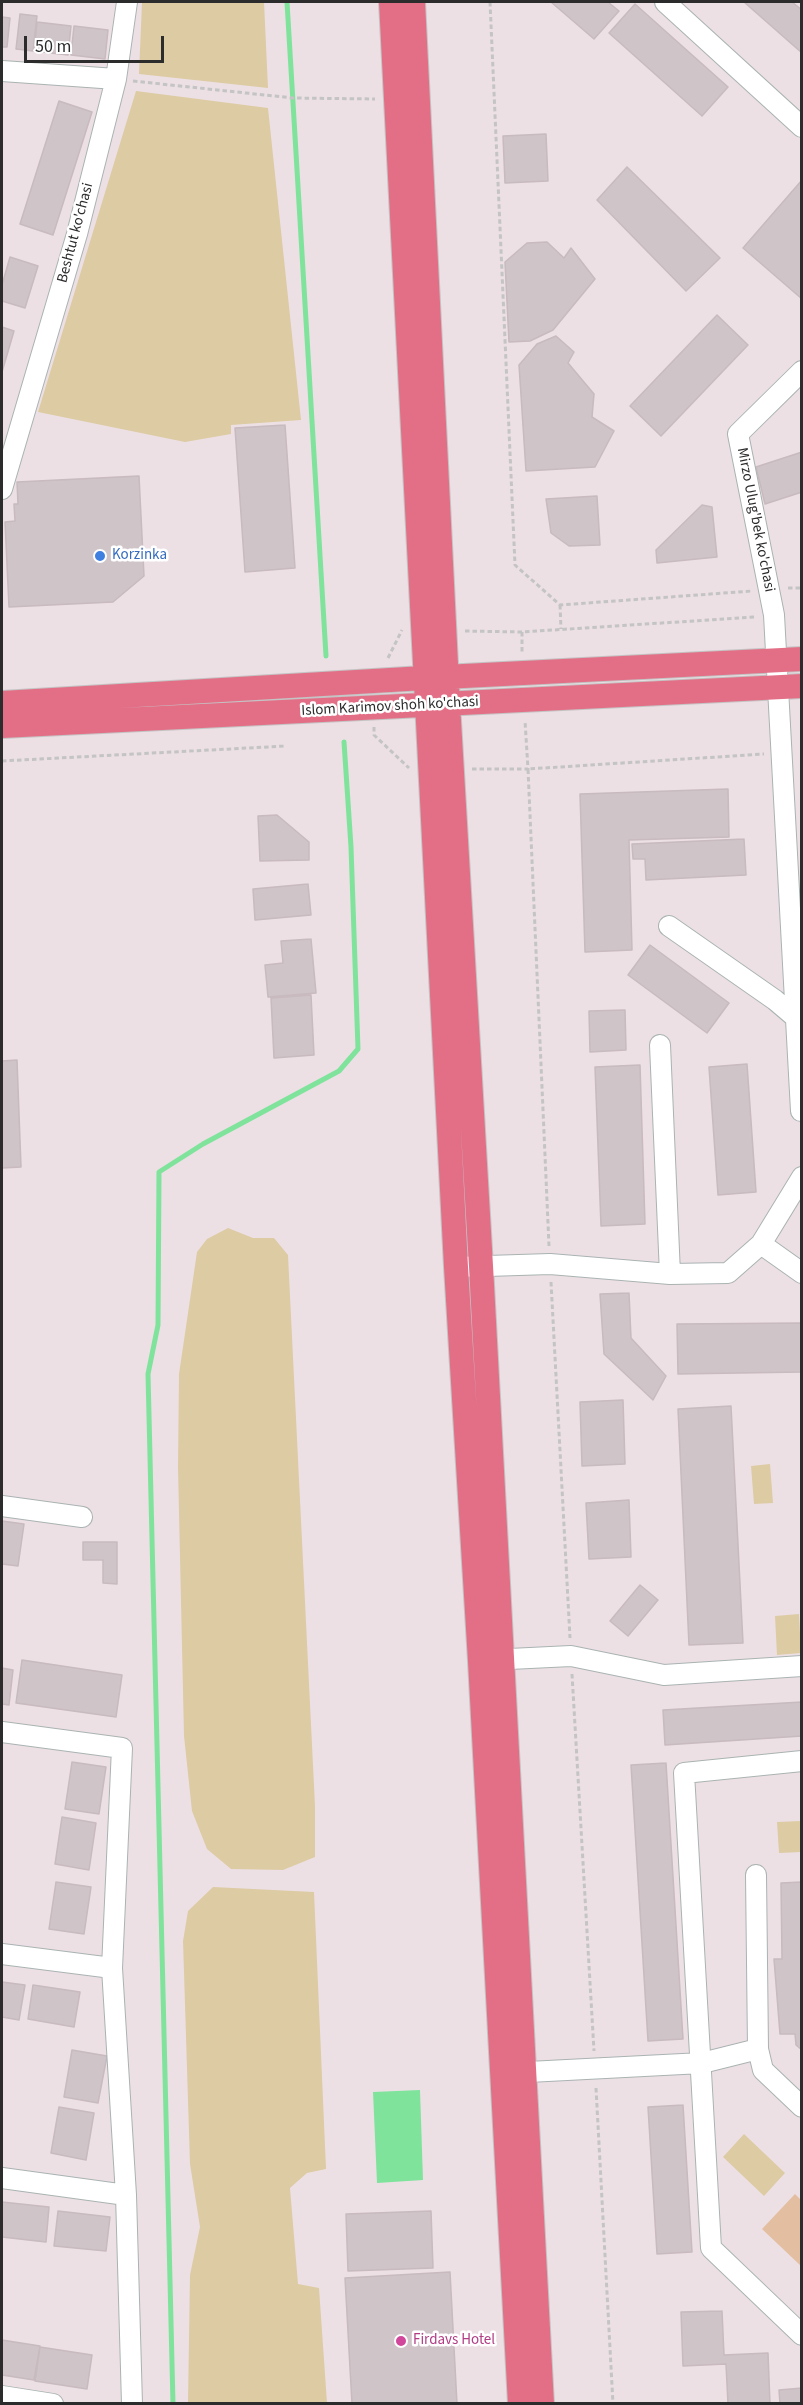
<!DOCTYPE html>
<html>
<head>
<meta charset="utf-8">
<style>
	body { margin:0 }
	#map { position:relative; width:803px; height:2405px; overflow:hidden; background:#ece0e5; font-family:"Source Sans 3",sans-serif }
	canvas { display:block }
	.frame { position:absolute; inset:0; border:3px solid #2c2c2c; pointer-events:none }
	.scale { position:absolute; left:24px; top:36px; width:140px; height:27px; box-sizing:border-box; border:3px solid #2c2c2c; border-top:0; padding-left:8px; font-size:18px; line-height:21px; white-space:nowrap; color:#2c2c2c; -webkit-text-stroke:4px #fff; paint-order:stroke }
</style>
</head>
<body>
<div id="map">
<canvas width="803" height="2405"></canvas>
<div class="frame"></div>
<div class="scale">50 m</div>
</div>
<script>
const c = document.querySelector('canvas').getContext('2d');
c.lineJoin = 'round';
function paint(path, color) { c.fillStyle = color; c.fill(path, 'evenodd'); }
const poly = rows => new Path2D(rows.map(r => 'M' + r).join(''));
function stroke(path, color, width, dash) { c.strokeStyle = color; c.lineWidth = width; c.lineCap = dash ? 'butt' : 'round'; c.setLineDash(dash || []); c.stroke(path); }
function drawText(font, color, halo, rows, align = 'center') {
  c.font = font + ' "Source Sans 3",sans-serif'; c.lineWidth = 5; c.setLineDash([]); c.textBaseline = 'middle'; c.strokeStyle = halo; c.fillStyle = color; for (const [text, x, y, turn = 0] of rows) {
    c.save(); c.translate(x, y); c.rotate((+turn || 0) * Math.PI / 180); c.textAlign = isNaN(turn) ? turn : align; if (halo) c.strokeText(text, 0, 0); c.fillText(text, 0, 0); c.restore();
  }
}
paint(poly([
	[142,2,264,2,268,88,139,74],
	[136,91,268,108,301,420,231,425,231,434,185,442,38,412],
	[228,1228,253,1238,274,1238,288,1255,315,1806,315,1857,283,1870,231,1869,207,1849,192,1811,184,1736,178,1467,179,1374,197,1252,207,1239],
	[770,1464,773,1503,754,1504,751,1466],
	[799,1614,801,1653,777,1655,775,1616],
	[801,1821,801,1852,779,1853,777,1822],
	[213,1887,314,1892,326,2169,307,2173,290,2188,298,2284,319,2288,327,2403,188,2403,190,2275,200,2227,190,2164,183,1941,188,1911],
	[744,2134,785,2173,764,2196,723,2157]
]), '#ddcba3');
paint(poly([
	[795,2194,801,2200,801,2266,762,2229]
]), '#e3bea0');
paint(poly([
	[420,2090,423,2180,377,2183,373,2092]
]), '#7fe39c');
stroke(poly([
	[287,2,326,656],
	[173,2404,148,1374,158,1325,159,1172,203,1144,339,1071,358,1049,351,847,344,742]
]), '#7fe39c', 5);
const building = poly([
	[551,2,608,2,619,11,594,39,551,2],
	[744,2,792,2,802,10,802,53,744,2],
	[635,4,728,87,702,116,609,33,635,4],
	[20,14,37,16,33,51,16,49,20,14],
	[2,17,10,18,7,47,2,47,2,17],
	[37,22,71,26,68,55,34,51,37,22],
	[74,26,108,30,105,59,71,55,74,26],
	[59,101,92,112,53,235,20,224,59,101],
	[546,134,548,181,505,183,503,136,546,134],
	[627,167,720,258,686,291,597,200,627,167],
	[802,180,802,299,743,248,802,180],
	[547,242,564,258,571,248,595,279,553,330,530,341,509,342,505,262,527,243,547,242],
	[10,257,38,266,25,308,2,301,2,285,10,257],
	[717,315,748,345,661,436,630,406,717,315],
	[2,327,14,331,2,372,2,327],
	[556,336,574,352,568,363,594,394,592,417,614,431,595,467,526,471,519,365,537,344,556,336],
	[285,425,295,568,245,572,235,428,285,425],
	[802,452,802,492,765,504,756,467,802,452],
	[139,476,144,576,113,602,9,607,5,522,15,521,14,504,18,504,17,482,139,476],
	[597,496,600,545,569,546,551,533,546,499,597,496],
	[702,505,712,507,717,557,657,563,656,550,702,505],
	[728,789,729,837,629,840,632,950,585,952,580,794,728,789],
	[277,815,309,842,309,860,260,861,258,816,277,815],
	[744,839,746,875,646,880,645,859,633,859,632,844,744,839],
	[308,884,311,915,255,920,253,889,308,884],
	[311,939,316,993,268,997,265,965,283,963,281,941,311,939],
	[650,945,729,1003,707,1033,628,975,650,945],
	[311,995,314,1055,274,1058,271,998,311,995],
	[625,1010,626,1050,590,1052,589,1011,625,1010],
	[17,1060,21,1167,2,1168,2,1061,17,1060],
	[747,1064,756,1192,718,1195,709,1067,747,1064],
	[640,1065,645,1224,601,1226,595,1067,640,1065],
	[629,1293,631,1338,666,1376,653,1400,604,1354,600,1294,629,1293],
	[802,1323,802,1372,678,1374,677,1324,802,1323],
	[623,1400,625,1464,582,1466,580,1402,623,1400],
	[731,1406,743,1643,689,1645,678,1409,731,1406],
	[629,1500,631,1557,589,1559,586,1503,629,1500],
	[2,1521,24,1524,18,1566,2,1564,2,1521],
	[83,1542,117,1542,117,1584,103,1583,103,1560,83,1560,83,1542],
	[640,1585,658,1600,628,1636,610,1621,640,1585],
	[22,1660,122,1675,116,1717,16,1703,22,1660],
	[2,1668,13,1670,9,1705,2,1704,2,1668],
	[802,1702,802,1736,665,1745,663,1710,802,1702],
	[72,1762,106,1767,99,1814,65,1809,72,1762],
	[666,1763,683,2039,648,2041,631,1765,666,1763],
	[62,1817,96,1823,89,1870,55,1864,62,1817],
	[56,1882,91,1887,84,1934,49,1929,56,1882],
	[802,1882,802,2050,796,2045,795,2034,780,2034,774,1959,782,1959,781,1883,802,1882],
	[2,1982,25,1985,19,2020,2,2017,2,1982],
	[33,1985,80,1992,74,2027,28,2019,33,1985],
	[72,2050,107,2056,98,2103,64,2097,72,2050],
	[683,2105,692,2252,657,2254,648,2107,683,2105],
	[59,2107,94,2113,86,2160,51,2153,59,2107],
	[2,2202,49,2207,46,2242,2,2237,2,2202],
	[58,2211,110,2217,106,2251,54,2246,58,2211],
	[431,2211,433,2268,348,2271,346,2214,431,2211],
	[450,2272,457,2404,352,2404,345,2278,450,2272],
	[722,2311,724,2355,768,2353,770,2404,728,2404,726,2364,683,2366,681,2312,722,2311],
	[2,2340,40,2346,34,2380,2,2375,2,2340],
	[40,2347,92,2355,87,2389,35,2381,40,2347],
	[802,2388,802,2404,780,2404,779,2390,802,2388]
]);
paint(building, '#cfc4c8');
stroke(building, '#c8babf', 1.5);
const minor = poly([
	[665,2,802,127],
	[2,71,116,79],
	[2,489,77,234,116,79,127,2],
	[669,926,775,1000,795,1017],
	[660,1045,670,1274],
	[801,1111,774,615,738,434,802,371],
	[761,1244,802,1273],
	[456,1267,550,1264,670,1274,728,1273,761,1244,802,1177],
	[2,1506,82,1517],
	[489,1660,571,1656,664,1675,802,1666],
	[2,1732,122,1748,112,1968,126,2195,132,2404],
	[802,1761,684,1773,711,2248,802,2335],
	[756,1875,758,2049,763,2070,802,2107],
	[2,1954,112,1968],
	[509,2073,702,2063,758,2049],
	[2,2178,126,2195],
	[2,2396,53,2404]
]);
const major = poly([
	[391,2,456,1267,480,1661,520,2404],
	[413,2,448,704,481,1266,542,2404],
	[2,703,424,678,802,659],
	[2,726,802,686]
]);
stroke(minor, '#aab3b2', 22);
stroke(major, '#c4c4c4', 26);
stroke(poly([
	[490,2,515,565,560,605,752,591],
	[133,81,293,98,375,99],
	[788,588,802,588],
	[560,605,561,629],
	[465,631,522,632,755,617],
	[522,632,522,654],
	[388,658,402,630],
	[374,727,374,735,409,768],
	[2,761,286,746],
	[472,769,528,769,525,721],
	[549,1246,528,769,764,754],
	[551,1282,570,1638],
	[572,1674,594,2051],
	[596,2088,613,2404]
]), '#c4c4c4', 3, [4.5, 3]);
stroke(minor, '#fff', 20);
stroke(major, '#e36f87', 24);
for (const [x, y, r, color] of [
	[100,556,6,"#3f7fe0"],
	[401,2341,6,"#d1479c"]
]) { const dot = new Path2D(); dot.arc(x, y, r, 0, 2 * Math.PI); c.fillStyle = color; c.fill(dot); stroke(dot, '#fff', 2); }
drawText('15px', '#2c2c2c', '#fff', [
	["Beshtut ko'chasi",76,233,-75],
	["Mirzo Ulug'bek ko'chasi",755,520,79],
	["Islom Karimov shoh ko'chasi",390,707,-3]
]);
drawText('15px', '#366cbe', '#fff', [
	["Korzinka",112,556]
], 'left');
drawText('15px', '#b23c85', '#fff', [
	["Firdavs Hotel",413,2341]
], 'left');
</script>
</body>
</html>
